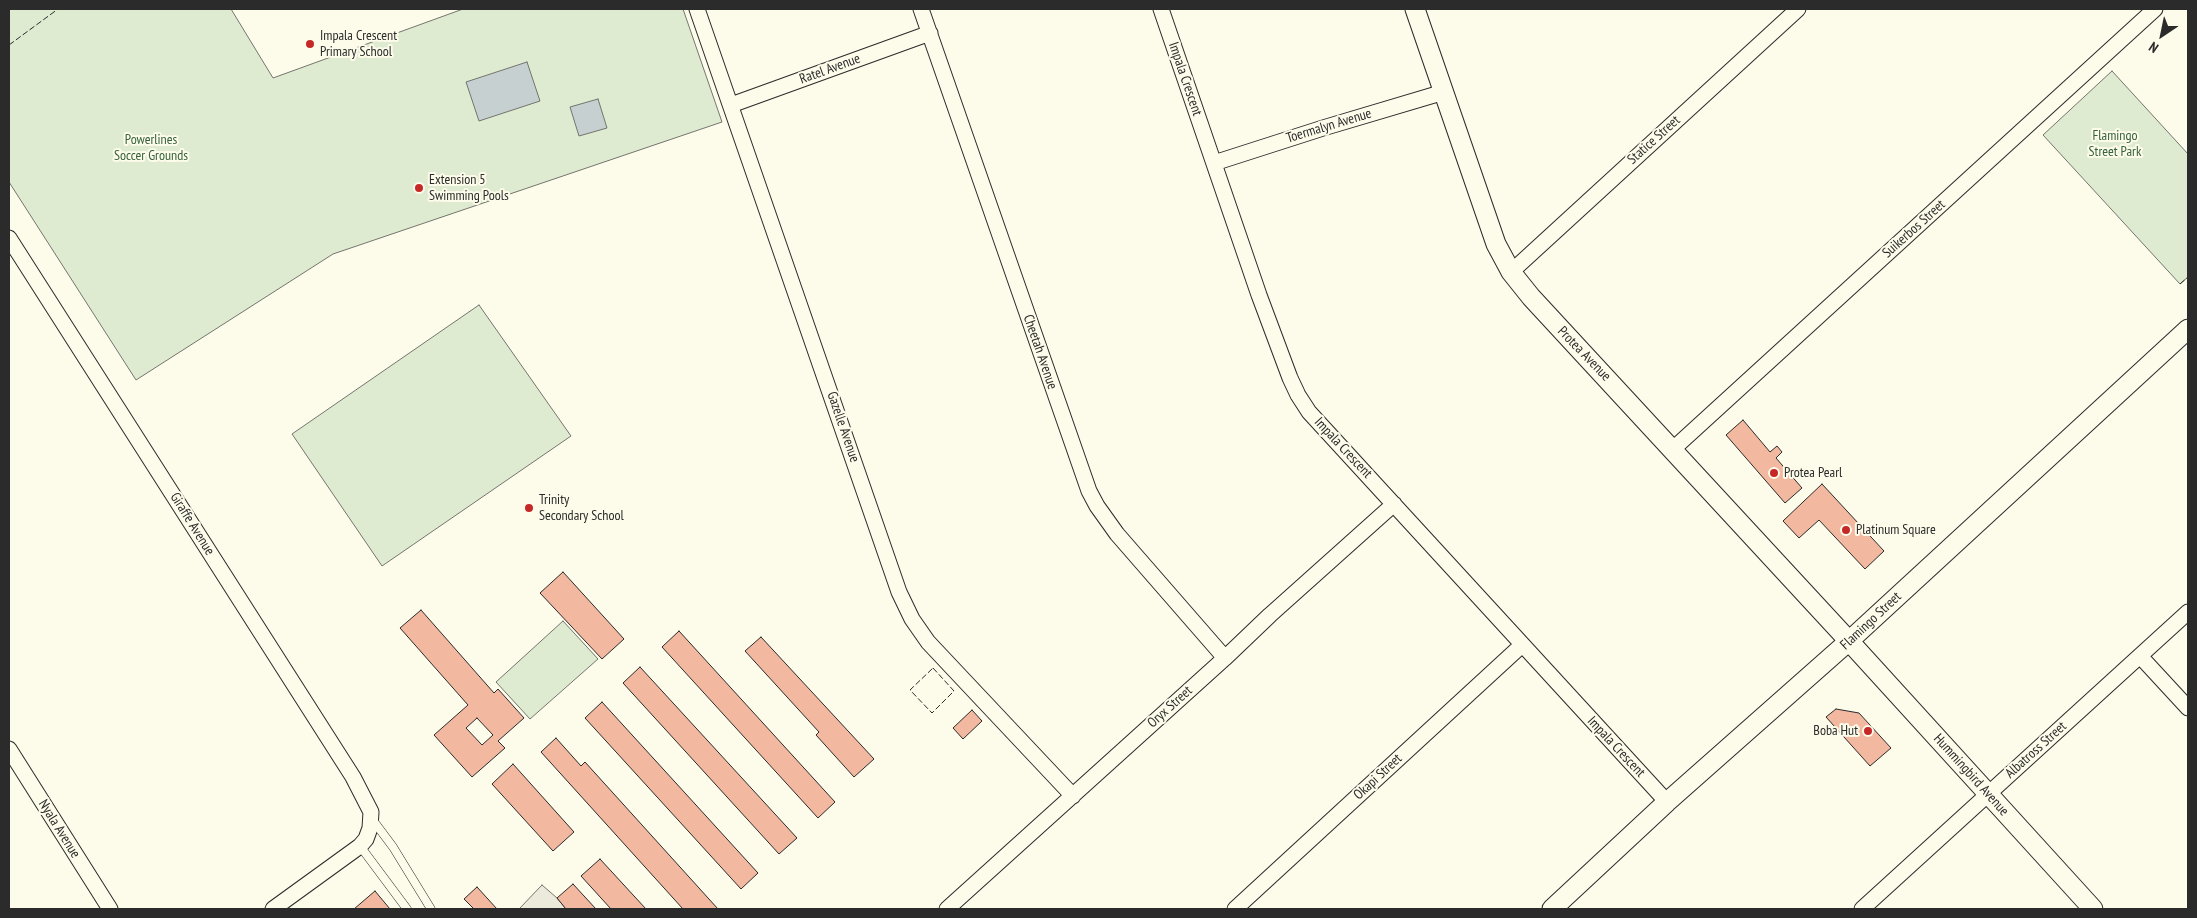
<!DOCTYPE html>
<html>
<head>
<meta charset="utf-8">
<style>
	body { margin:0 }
	#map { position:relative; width:2197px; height:918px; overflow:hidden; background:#fdfbea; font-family:"PT Sans Narrow",sans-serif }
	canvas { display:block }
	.frame { position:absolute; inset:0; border:10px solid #2b2b2b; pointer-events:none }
	.north { position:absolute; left:2137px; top:10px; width:50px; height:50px; -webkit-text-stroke:4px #fdfbea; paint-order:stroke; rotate:214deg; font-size:14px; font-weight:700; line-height:20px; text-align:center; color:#2b2b2b }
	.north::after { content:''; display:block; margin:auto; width:18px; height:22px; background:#2b2b2b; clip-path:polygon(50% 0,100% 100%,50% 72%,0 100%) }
</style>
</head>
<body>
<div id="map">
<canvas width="2197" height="918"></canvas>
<div class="frame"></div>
<div class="north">N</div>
</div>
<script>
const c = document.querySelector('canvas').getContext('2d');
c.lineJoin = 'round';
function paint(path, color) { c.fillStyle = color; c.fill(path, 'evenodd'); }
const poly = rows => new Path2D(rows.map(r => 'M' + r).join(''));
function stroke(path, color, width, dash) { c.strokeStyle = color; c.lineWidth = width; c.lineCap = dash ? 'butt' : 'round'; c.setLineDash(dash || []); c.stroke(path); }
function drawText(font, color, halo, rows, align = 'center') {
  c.font = font + ' "PT Sans Narrow",sans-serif'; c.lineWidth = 4; c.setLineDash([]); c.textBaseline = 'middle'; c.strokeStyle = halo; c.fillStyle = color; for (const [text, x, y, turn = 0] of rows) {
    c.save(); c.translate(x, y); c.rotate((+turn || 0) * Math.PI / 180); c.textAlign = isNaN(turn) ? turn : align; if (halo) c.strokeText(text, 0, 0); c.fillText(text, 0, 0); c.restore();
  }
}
const green = poly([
	[9,9,231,9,273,78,463,9,683,9,722,122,333,254,136,380,9,182,9,9],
	[2112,71,2188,154,2188,277,2180,284,2043,135,2112,71],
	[479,305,571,436,382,566,292,434,479,305],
	[563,621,598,659,530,719,496,682,563,621]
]);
paint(green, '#deebd1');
stroke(green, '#74746e', 1);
const parking = poly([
	[542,885,557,898,566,909,519,909,542,885]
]);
paint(parking, '#eceadb');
stroke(parking, '#74746e', 1);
const water = poly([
	[527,62,540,101,479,121,466,82,527,62],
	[598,99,607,128,579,136,570,107,598,99]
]);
paint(water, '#c7d0d0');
stroke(water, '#74746e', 1);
const building = poly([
	[1743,420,1770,452,1777,446,1782,452,1776,458,1802,488,1785,503,1726,435,1743,420],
	[1822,484,1884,551,1865,569,1819,520,1799,538,1783,521,1822,484],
	[563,572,624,639,602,659,540,593,563,572],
	[421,610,494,693,498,689,524,718,498,741,505,748,472,777,434,735,468,705,400,628,421,610],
	[477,718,493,735,482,745,466,728,477,718],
	[679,631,835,802,818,818,662,647,679,631],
	[761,637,874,759,854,777,816,735,819,732,745,651,761,637],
	[640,667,797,838,779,854,623,683,640,667],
	[602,702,758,873,741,889,585,718,602,702],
	[1836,709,1859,713,1891,748,1870,766,1826,717,1836,709],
	[972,710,982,721,963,739,953,728,972,710],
	[556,738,581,766,585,762,718,909,683,909,541,752,556,738],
	[513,764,574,832,553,851,492,784,513,764],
	[600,859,646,909,611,909,581,876,600,859],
	[573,884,596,909,566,909,557,898,573,884],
	[477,887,497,909,474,909,464,899,477,887],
	[375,891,390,909,354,909,375,891]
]);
paint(building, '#f2b8a0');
stroke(building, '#2b2b2b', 1);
const service = poly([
	[372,819,393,847,431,909],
	[360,846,407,909]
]);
const minor = poly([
	[697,9,899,592,912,619,928,642,1073,796],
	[921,9,1089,491,1097,506,1117,534,1225,658],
	[1161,9,1259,295,1290,378,1298,395,1309,412,1667,802],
	[731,105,930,33],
	[1214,163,1323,128,1444,92],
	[9,238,353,777,371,812,370,828,366,839,360,846,273,909],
	[1511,272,1798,9],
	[1672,450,2155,9],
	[2140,656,2188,708],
	[9,749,110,909],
	[947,909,1225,658,1270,615,1394,504],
	[1235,909,1522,645],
	[1862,909,2188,612]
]);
const tertiary = poly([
	[1415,9,1496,244,1511,272,1531,297,1849,641,2093,909],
	[1552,909,1667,802,1849,641,2188,329]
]);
stroke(service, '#2b2b2b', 9);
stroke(minor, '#2b2b2b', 17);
stroke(tertiary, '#2b2b2b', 21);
stroke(service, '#fdfbea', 8);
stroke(minor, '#fdfbea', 15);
stroke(tertiary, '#fdfbea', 19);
stroke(poly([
	[9,45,58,9],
	[2180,284,2188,277],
	[933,668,954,691,932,713,910,690,933,668]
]), '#2b2b2b', 1, [6, 2.5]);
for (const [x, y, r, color] of [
	[310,44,5,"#c62828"],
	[419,188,5,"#c62828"],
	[1774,473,5,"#c62828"],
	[529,508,5,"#c62828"],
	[1846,530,5,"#c62828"],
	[1868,731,5,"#c62828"]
]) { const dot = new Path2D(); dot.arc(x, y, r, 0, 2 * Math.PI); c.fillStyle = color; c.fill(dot); stroke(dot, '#fdfbea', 2); }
drawText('14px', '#2b2b2b', '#fdfbea', [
	["Impala Crescent",320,36],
	["Primary School",320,52],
	["Extension 5",429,180],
	["Swimming Pools",429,196],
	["Protea Pearl",1784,473],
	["Trinity",539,500],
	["Secondary School",539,516],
	["Platinum Square",1856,530],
	["Boba Hut",1858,731,"right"]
], 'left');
drawText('14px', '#2b2b2b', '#fdfbea', [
	["Ratel Avenue",830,69,-20],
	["Impala Crescent",1185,79,71],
	["Toermalyn Avenue",1329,126,-17],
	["Statice Street",1654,140,-42],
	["Suikerbos Street",1914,229,-42],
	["Cheetah Avenue",1040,352,71],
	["Protea Avenue",1584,354,46],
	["Gazelle Avenue",843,427,71],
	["Impala Crescent",1343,448,47],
	["Giraffe Avenue",192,524,58],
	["Flamingo Street",1871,621,-43],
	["Oryx Street",1170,707,-42],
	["Impala Crescent",1616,747,47],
	["Albatross Street",2036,750,-42],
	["Hummingbird Avenue",1971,775,48],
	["Okapi Street",1378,777,-43],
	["Nyala Avenue",59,829,58]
]);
drawText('14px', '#34623c', '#fdfbea', [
	["Flamingo",2115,136],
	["Street Park",2115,152],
	["Powerlines",151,140],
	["Soccer Grounds",151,156]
]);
</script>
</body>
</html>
